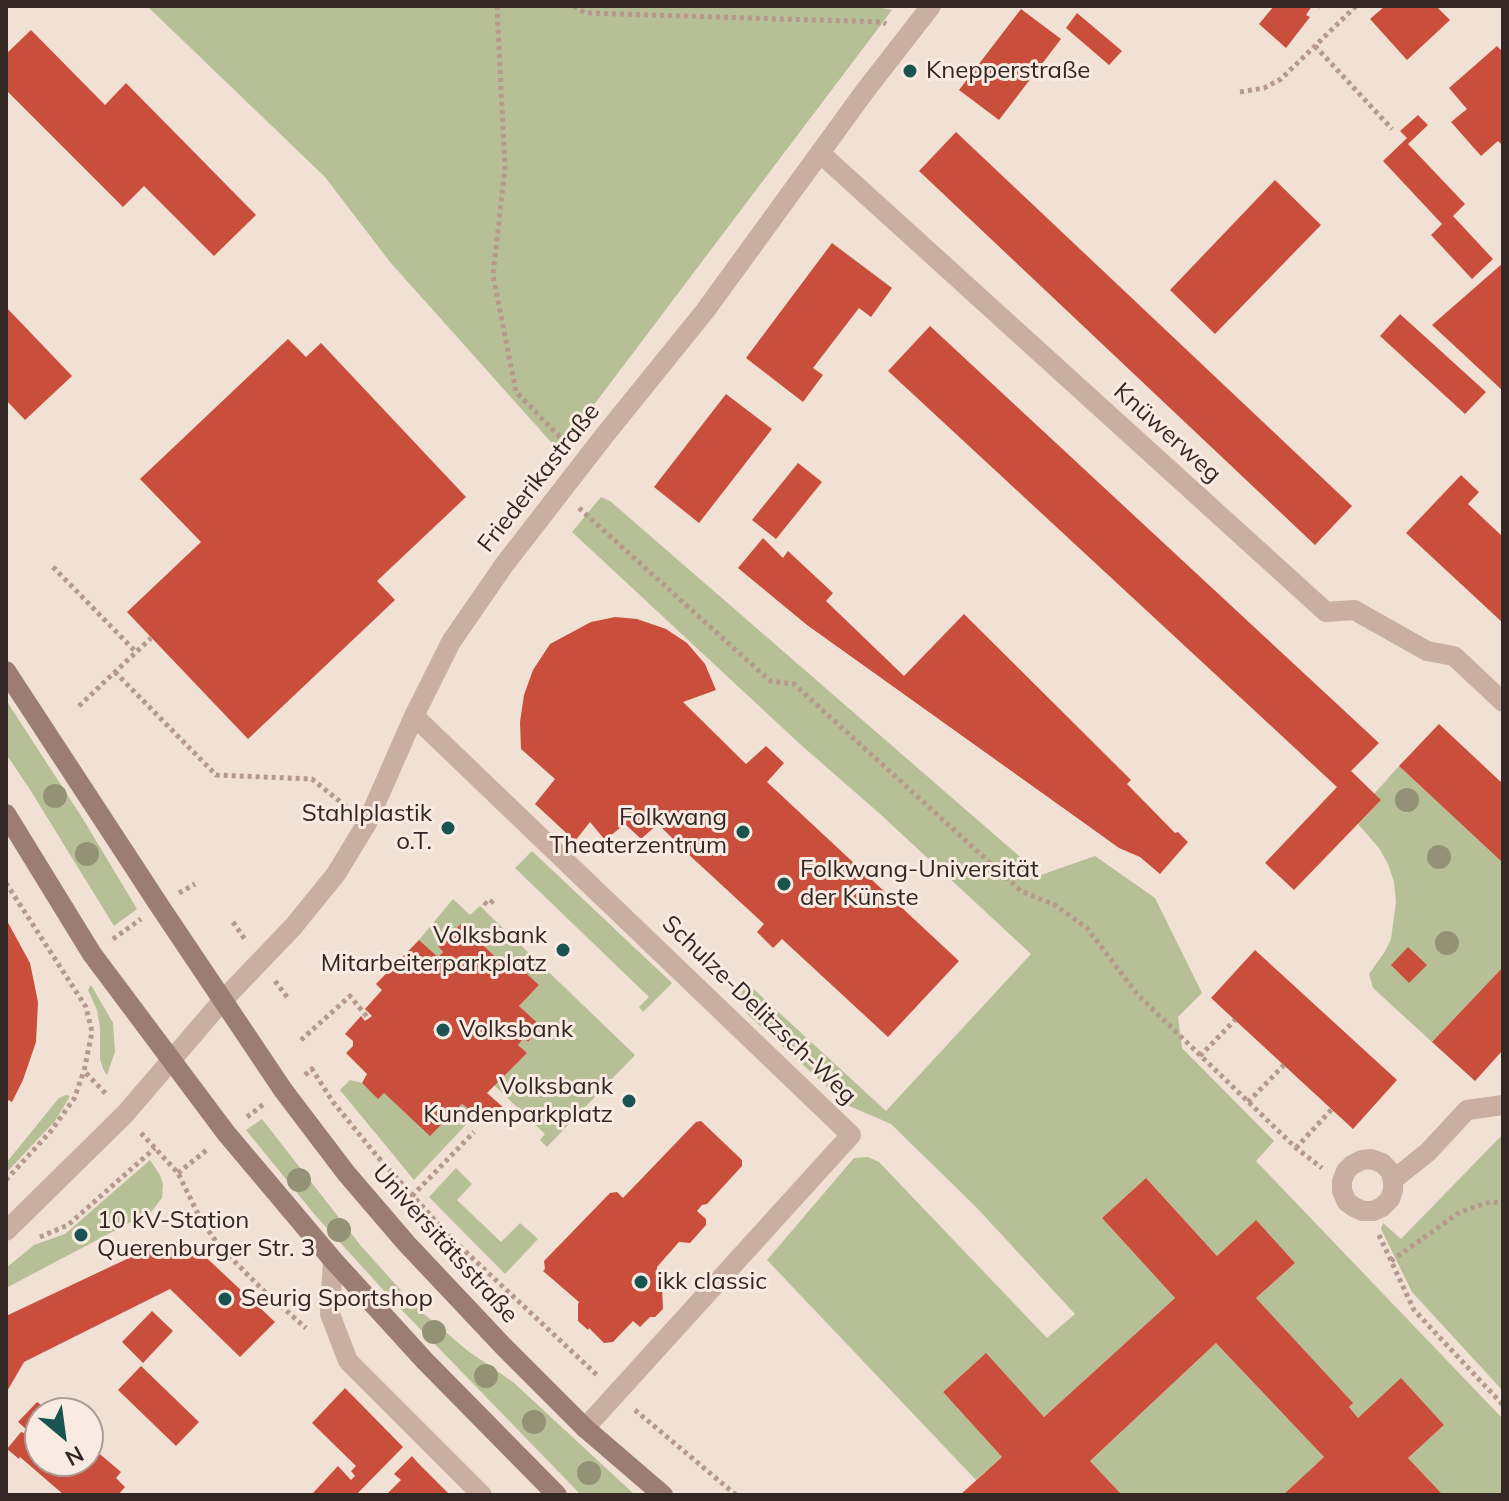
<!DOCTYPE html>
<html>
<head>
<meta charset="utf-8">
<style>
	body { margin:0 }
	#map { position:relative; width:1509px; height:1501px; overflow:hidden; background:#f1e1d5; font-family:Mulish,sans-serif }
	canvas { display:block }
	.frame { position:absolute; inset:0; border:8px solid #332724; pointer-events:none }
	.north { position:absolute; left:24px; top:1397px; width:80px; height:80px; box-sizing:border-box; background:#f9ebe1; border:2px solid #aa9d95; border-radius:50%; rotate:151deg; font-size:22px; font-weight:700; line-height:32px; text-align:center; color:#332724 }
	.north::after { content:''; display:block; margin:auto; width:28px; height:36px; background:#1a5452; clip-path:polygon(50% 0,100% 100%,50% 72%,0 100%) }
</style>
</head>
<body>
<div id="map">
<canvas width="1509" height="1501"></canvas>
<div class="frame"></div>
<div class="north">N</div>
</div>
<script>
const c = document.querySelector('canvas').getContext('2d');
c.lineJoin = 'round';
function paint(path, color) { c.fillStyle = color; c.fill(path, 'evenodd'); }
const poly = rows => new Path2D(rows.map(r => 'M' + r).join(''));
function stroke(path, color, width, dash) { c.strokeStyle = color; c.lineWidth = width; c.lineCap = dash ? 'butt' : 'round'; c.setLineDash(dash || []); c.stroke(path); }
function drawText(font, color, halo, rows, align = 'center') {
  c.font = font + ' Mulish,sans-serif'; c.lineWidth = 6; c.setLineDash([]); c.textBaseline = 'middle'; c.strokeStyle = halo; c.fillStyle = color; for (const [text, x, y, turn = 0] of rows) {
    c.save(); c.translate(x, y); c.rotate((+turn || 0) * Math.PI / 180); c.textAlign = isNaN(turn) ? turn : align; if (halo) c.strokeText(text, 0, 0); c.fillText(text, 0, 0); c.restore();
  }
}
paint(poly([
	[147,6,872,6,892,10,559,451,390,262,325,177],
	[601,497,610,501,1041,875,1095,856,1155,898,1202,993,1178,1017,1182,1048,1274,1141,1256,1161,1503,1419,1503,1495,1443,1495,1408,1458,1444,1425,1401,1379,1358,1418,1349,1407,1352,1403,1256,1298,1295,1263,1255,1221,1217,1256,1146,1178,1102,1218,1175,1298,1044,1417,985,1354,943,1392,1002,1457,976,1480,767,1260,854,1158,868,1157,879,1162,1047,1338,1075,1314,977,1208,891,1124,847,1105,746,1013,740,996,747,983,886,1111,1031,954,879,813,801,745,572,532],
	[6,700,83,819,137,909,114,926,29,788,6,754],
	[1399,766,1503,863,1503,967,1432,1042,1373,988,1369,974,1384,953,1391,939,1396,902,1394,882,1388,864,1379,848,1358,824,1380,801,1374,794],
	[532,851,672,983,643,1012,639,1007,649,997,515,868],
	[453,899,470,915,480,906,635,1055,547,1147,540,1140,545,1134,494,1085,527,1053,518,1045,524,1038,528,1042,542,1027,519,1006,539,985,514,962,507,968,462,924,438,946,443,952,438,957,419,940],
	[91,985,113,1023,115,1052,107,1075,103,1069,100,1059,100,1028,97,1010,88,990],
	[350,1080,362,1083,378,1098,384,1093,430,1135,462,1104,475,1114,478,1112,414,1180,340,1090],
	[66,1095,70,1096,55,1121,6,1173,6,1163,59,1098],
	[262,1119,361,1246,417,1308,468,1351,513,1382,635,1495,581,1495,396,1304,315,1215,246,1130],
	[1503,1134,1503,1391,1412,1292,1381,1229,1383,1223,1401,1239],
	[150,1160,160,1175,163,1184,162,1198,152,1211,6,1288,6,1268,34,1245,65,1234],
	[456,1168,472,1184,457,1200,501,1242,520,1223,538,1239,505,1274,429,1197],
	[1216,1343,1324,1457,1283,1495,1122,1495,1090,1461]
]), '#b6bf96');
paint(poly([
	[1274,6,1312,6,1306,15,1310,17,1286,48,1259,24],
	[1385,6,1436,6,1450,20,1407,60,1370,19],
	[1021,9,1061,39,999,120,959,90],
	[1077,13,1122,51,1109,65,1066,28],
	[31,30,105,105,126,83,256,215,214,256,144,186,123,207,6,90,6,54],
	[1497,46,1503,52,1503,146,1498,141,1481,156,1451,122,1467,109,1449,88],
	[1418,115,1428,125,1408,144,1465,204,1453,216,1493,259,1472,279,1431,235,1442,224,1383,161,1407,138,1400,131],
	[956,132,1352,506,1315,545,919,171],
	[1275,180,1321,225,1215,334,1170,290],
	[832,243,892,288,871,317,859,308,813,368,823,375,803,402,746,358],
	[1503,263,1503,391,1432,325],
	[6,307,72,376,25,420,6,400],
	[1400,314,1486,392,1465,414,1380,336],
	[930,326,1379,743,1351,771,1381,800,1294,890,1265,863,1337,787,888,371],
	[288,339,306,357,321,343,466,497,377,581,395,600,248,739,127,612,201,542,140,479],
	[726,394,772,429,699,523,654,487],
	[798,463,822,482,776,539,752,520],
	[1461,475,1479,492,1468,504,1503,537,1503,623,1406,533],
	[763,538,783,558,788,551,833,593,826,601,904,676,964,614,1131,780,1127,784,1175,833,1178,832,1188,842,1160,874,1140,857,1119,848,1087,825,807,625,738,568],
	[615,617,637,619,666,629,687,643,705,664,716,690,683,702,746,764,766,746,784,763,767,782,959,961,888,1037,782,939,773,948,757,932,764,924,687,853,658,824,641,839,625,824,605,840,590,822,575,841,535,804,555,779,521,749,520,722,524,695,533,670,550,644,591,622],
	[1439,724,1503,784,1503,863,1399,766],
	[6,919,30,963,38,1002,36,1042,23,1080,12,1102,6,1099],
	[461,924,507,968,514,962,539,985,519,1006,542,1027,528,1042,524,1038,518,1045,527,1053,487,1093,504,1108,498,1114,475,1114,462,1104,430,1136,384,1093,378,1099,362,1083,367,1074,346,1053,353,1046,353,1041,345,1034,361,1016,365,1021,372,1016,365,1009,382,990,376,984,419,940,438,957,443,952,438,946],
	[1408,947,1427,965,1409,983,1391,965],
	[1255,950,1397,1080,1353,1129,1211,998],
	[1503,967,1503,1050,1475,1081,1432,1042],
	[701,1121,742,1160,742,1166,707,1204,702,1205,697,1211,706,1219,706,1225,690,1243,679,1242,657,1267,657,1281,662,1286,663,1309,655,1317,650,1317,640,1327,633,1321,613,1342,604,1343,589,1328,588,1330,578,1321,578,1304,579,1302,543,1271,545,1269,544,1261,610,1193,617,1192,623,1198,696,1122],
	[1146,1178,1217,1256,1256,1220,1295,1263,1256,1298,1353,1403,1349,1407,1358,1418,1401,1378,1444,1425,1408,1458,1443,1495,1283,1495,1324,1457,1216,1343,1090,1461,1122,1495,960,1495,1002,1457,943,1392,986,1353,1044,1417,1175,1298,1102,1218],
	[162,1242,181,1242,196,1248,275,1322,240,1357,170,1289,24,1362,6,1393,6,1316,131,1257,131,1255,151,1245],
	[152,1311,173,1331,143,1363,122,1342],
	[141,1366,199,1422,176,1446,118,1390],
	[345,1388,403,1447,356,1495,314,1495,312,1494,338,1466,351,1480,355,1476,351,1471,356,1466,312,1423],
	[37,1402,52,1413,40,1413,40,1461,88,1461,88,1444,121,1472,116,1478,125,1487,118,1495,64,1495,20,1457,19,1459,7,1449,21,1432,24,1433,27,1430,18,1422],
	[412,1456,418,1463,450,1495,386,1495,401,1480,394,1474]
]), '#c94e3b');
stroke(poly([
	[497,6,505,168,493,275,516,392,565,442,564,446],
	[574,6,585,13,882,22,886,24],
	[1318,7,1319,6],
	[1315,46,1392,129],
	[1240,92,1264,88,1281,79,1356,6],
	[579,508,770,681,794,684,1021,891,1055,905,1087,928,1137,994,1296,1148,1322,1168],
	[53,567,136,652],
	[115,672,216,775,312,779,348,808],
	[79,706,151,638],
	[6,883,86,1007,92,1032,84,1071,108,1096],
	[179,893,195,884],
	[484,902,488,905,495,899],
	[233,922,246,941],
	[113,939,141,919],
	[275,981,287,997],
	[301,1040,350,996,368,1018],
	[1200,1056,1235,1020],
	[305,1075,312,1069,333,1102,377,1156,451,1238,598,1376],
	[1248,1102,1284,1065],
	[247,1117,264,1104],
	[141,1133,178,1173,200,1218,219,1246,266,1293,306,1328],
	[1296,1148,1332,1109],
	[178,1173,208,1149],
	[6,1180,51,1131,74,1099,84,1071],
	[412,1196,474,1132],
	[1379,1235,1414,1310,1503,1405],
	[40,1237,68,1225,155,1148],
	[1391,1261,1460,1212,1490,1202,1503,1203],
	[635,1410,736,1495]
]), '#b4998c', 5, [4, 4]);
stroke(poly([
	[820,153,1326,612,1354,610,1427,651,1454,656,1503,702],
	[414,716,851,1135,585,1428],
	[1393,1180,1390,1171,1382,1163,1371,1159,1362,1160,1352,1165,1346,1171,1342,1181,1342,1191,1347,1202,1354,1207,1363,1211,1373,1211,1382,1207,1390,1199,1393,1190,1393,1180,1428,1152,1467,1110,1503,1105],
	[333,1260,330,1314,348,1361,482,1495]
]), '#c9afa2', 20);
stroke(poly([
	[6,1231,125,1114,223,1000,293,927,336,874,367,823,414,716,451,642,504,565,604,436,705,311,865,91,931,6]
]), '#c9afa2', 20);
stroke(poly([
	[6,671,159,905,283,1090,346,1173,406,1243,504,1347,585,1428,663,1495],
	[6,814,92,954,226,1133,333,1260,425,1361,557,1495]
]), '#9c7d73', 20);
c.fillStyle = '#949276';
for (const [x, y] of [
	[55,796],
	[1407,800],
	[87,854],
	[1439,857],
	[1447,943],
	[299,1180],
	[339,1230],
	[434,1332],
	[486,1376],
	[534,1422],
	[589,1473]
]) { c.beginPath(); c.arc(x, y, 12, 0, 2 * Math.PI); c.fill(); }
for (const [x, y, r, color] of [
	[910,71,8,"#1a5452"],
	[448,828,8,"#1a5452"],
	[743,832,8,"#1a5452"],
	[784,884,8,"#1a5452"],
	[563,950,8,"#1a5452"],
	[443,1030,8,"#1a5452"],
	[629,1101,8,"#1a5452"],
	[81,1235,8,"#1a5452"],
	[641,1282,8,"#1a5452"],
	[225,1299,8,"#1a5452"]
]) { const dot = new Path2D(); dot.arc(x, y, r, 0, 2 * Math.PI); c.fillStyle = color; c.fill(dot); stroke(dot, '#f9ebe1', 3); }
drawText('24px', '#332724', '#f9ebe1', [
	["Knepperstraße",926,71],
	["Stahlplastik",432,814,"right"],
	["o.T.",432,842,"right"],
	["Folkwang",727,818,"right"],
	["Theaterzentrum",727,846,"right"],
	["Folkwang-Universität",800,870],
	["der Künste",800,898],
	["Volksbank",547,936,"right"],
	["Mitarbeiterparkplatz",547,964,"right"],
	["Volksbank",459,1030],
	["Volksbank",613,1087,"right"],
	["Kundenparkplatz",613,1115,"right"],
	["10 kV-Station",97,1221],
	["Querenburger Str. 3",97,1249],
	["ikk classic",657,1282],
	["Seurig Sportshop",241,1299]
], 'left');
drawText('24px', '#332724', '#f9ebe1', [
	["Knüwerweg",1167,433,42],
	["Friederikastraße",539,478,-52],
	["Schulze-Delitzsch-Weg",759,1010,44],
	["Universitätsstraße",445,1244,48]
]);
</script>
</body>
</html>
